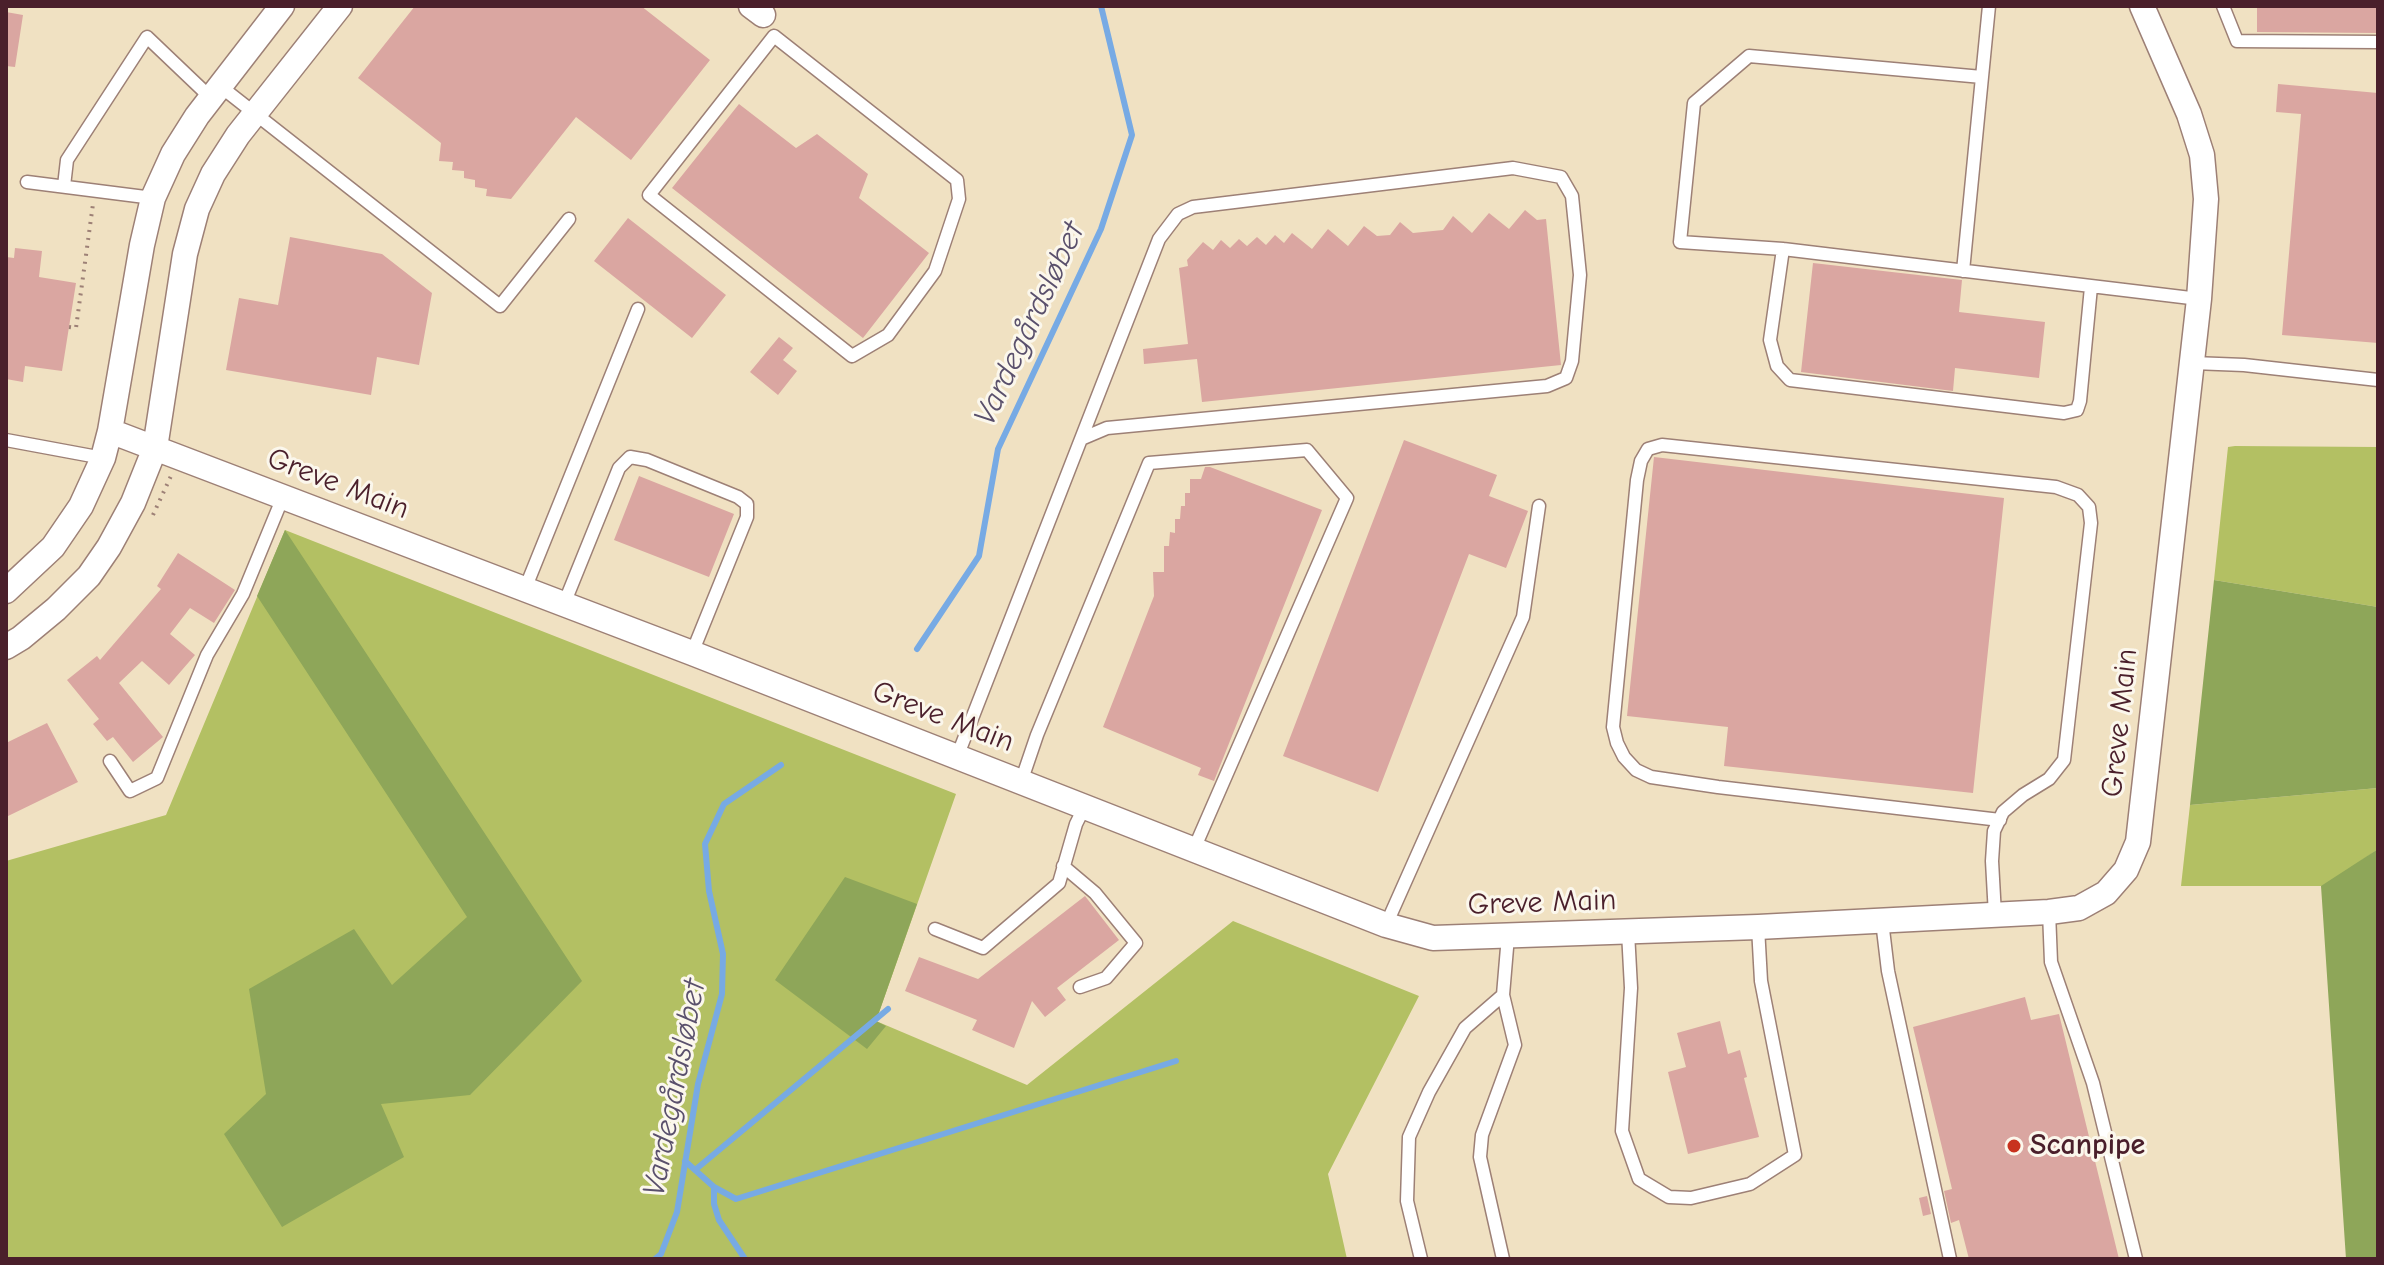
<!DOCTYPE html>
<html>
<head>
<meta charset="utf-8">
<style>
	body { margin:0 }
	#map { position:relative; width:2384px; height:1265px; overflow:hidden; background:#f0e1c2; font-family:"Comic Neue",sans-serif }
	canvas { display:block }
	.frame { position:absolute; inset:0; border:8px solid #4a1f2b; pointer-events:none }
</style>
</head>
<body>
<div id="map">
<canvas width="2384" height="1265"></canvas>
<div class="frame"></div>
</div>
<script>
const c = document.querySelector('canvas').getContext('2d');
c.lineJoin = 'round';
function paint(path, color) { c.fillStyle = color; c.fill(path, 'evenodd'); }
const poly = rows => new Path2D(rows.map(r => 'M' + r).join(''));
function stroke(path, color, width, dash) { c.strokeStyle = color; c.lineWidth = width; c.lineCap = dash ? 'butt' : 'round'; c.setLineDash(dash || []); c.stroke(path); }
function drawText(font, color, halo, rows, align = 'center') {
  c.font = font + ' "Comic Neue",sans-serif'; c.lineWidth = 6; c.setLineDash([]); c.textBaseline = 'middle'; c.strokeStyle = halo; c.fillStyle = color; for (const [text, x, y, turn = 0] of rows) {
    c.save(); c.translate(x, y); c.rotate((+turn || 0) * Math.PI / 180); c.textAlign = isNaN(turn) ? turn : align; if (halo) c.strokeText(text, 0, 0); c.fillText(text, 0, 0); c.restore();
  }
}
paint(poly([
	[2235,446,2378,447,2378,607,2214,580,2228,447],
	[285,530,956,794,876,1021,1027,1085,1233,921,1419,996,1328,1174,1347,1259,6,1259,6,861,166,815],
	[2378,788,2378,849,2325,886,2181,886,2190,805]
]), '#b3c063');
paint(poly([
	[285,530,582,981,470,1095,381,1104,404,1157,282,1227,224,1134,266,1094,249,989,354,929,392,985,467,917,257,596],
	[2214,580,2378,607,2378,788,2190,805],
	[2378,849,2378,1259,2346,1259,2321,886],
	[845,877,917,904,876,1021,886,1026,867,1049,775,980]
]), '#8ea659');
stroke(poly([
	[917,649,979,556,998,449,1101,229,1132,135,1101,6],
	[685,1161,714,1187,736,1199,1176,1061],
	[695,1170,888,1009],
	[714,1187,714,1204,719,1220,745,1259],
	[655,1259,661,1254,677,1212,698,1084,722,994,723,954,709,891,705,844,724,804,781,765]
]), '#77aae4', 6);
paint(poly([
	[415,6,641,6,710,60,631,160,576,117,511,199,486,196,487,189,475,187,475,180,464,178,464,171,452,170,453,162,439,161,441,143,358,78],
	[2257,6,2378,6,2378,33,2257,32],
	[6,12,23,15,15,67,6,66],
	[2278,84,2378,93,2378,343,2282,335,2301,114,2276,112],
	[739,104,796,148,817,134,868,174,859,198,929,253,863,338,672,188],
	[1525,210,1537,220,1546,219,1561,365,1202,402,1197,359,1144,364,1143,349,1188,344,1179,268,1188,266,1187,260,1203,242,1213,250,1221,240,1230,248,1239,239,1247,246,1257,237,1266,245,1275,235,1284,243,1292,233,1312,249,1328,229,1348,246,1364,226,1377,236,1390,235,1400,222,1413,233,1443,230,1453,216,1472,233,1489,213,1509,229],
	[628,218,726,295,692,338,594,261],
	[290,237,382,254,432,293,419,365,377,357,371,395,226,370,239,298,278,305],
	[15,248,42,251,39,277,76,283,62,371,25,366,23,382,6,379,6,257,14,258],
	[1813,263,1962,280,1959,312,2045,322,2039,378,1955,368,1953,391,1801,372],
	[779,337,793,348,783,360,797,371,778,395,750,372],
	[1404,440,1497,475,1489,496,1528,511,1506,568,1469,554,1378,792,1283,756],
	[1654,457,2004,498,1973,793,1724,766,1728,727,1627,716],
	[1205,467,1210,467,1322,510,1214,781,1198,775,1201,768,1103,727,1154,596,1153,572,1164,572,1164,546,1169,546,1170,532,1175,533,1175,519,1180,519,1181,506,1185,506,1185,493,1190,493,1190,479,1201,479],
	[639,476,734,514,709,577,614,540],
	[178,553,235,590,214,623,190,608,170,634,195,655,169,685,142,661,119,683,163,737,133,762,113,737,107,741,93,724,99,719,67,680,97,656,100,660,161,589,157,586],
	[47,723,78,782,6,817,6,743],
	[1085,896,1119,940,1057,988,1066,1000,1045,1017,1032,1001,1014,1048,972,1030,977,1020,905,991,919,957,978,979],
	[2025,997,2031,1020,2059,1014,2119,1259,1969,1259,1959,1220,1951,1223,1944,1191,1952,1189,1913,1027],
	[1720,1021,1728,1054,1740,1050,1747,1077,1744,1078,1759,1137,1688,1154,1668,1072,1686,1067,1677,1033],
	[1927,1196,1931,1214,1923,1216,1919,1198]
]), '#daa6a1');
const lane = poly([
	[1989,6,1982,77,1749,56,1694,103,1680,242,1783,249,2199,299],
	[2223,6,2237,41,2378,42],
	[774,36,957,180,959,199,935,271,888,335,852,356,649,195,774,36],
	[220,86,500,306,569,219],
	[27,182,153,198],
	[64,186,67,160,147,37,211,98],
	[1783,249,1770,340,1777,366,1790,380,2064,413,2077,410,2080,401,2091,287],
	[1963,271,1982,77],
	[2193,363,2244,365,2378,380],
	[6,440,103,458],
	[525,589,638,309],
	[564,604,619,468,630,457,647,460,738,497,747,504,747,517,692,653],
	[957,757,1081,439,1107,428,1547,386,1566,378,1572,361,1580,275,1572,196,1561,177,1513,168,1193,207,1178,214,1159,239,1081,439],
	[110,761,130,791,157,778,207,655,243,594,283,497],
	[1021,782,1037,735,1149,463,1307,450,1347,498,1194,849],
	[1063,866,1095,893,1136,943,1106,978,1080,987],
	[2049,912,2051,962,2093,1083,2136,1259],
	[1995,915,1992,861,1994,831,2003,812,2023,795,2049,779,2064,760,2091,523,2089,507,2078,495,2056,487,1662,445,1648,449,1641,461,1637,480,1613,727,1617,743,1624,757,1636,770,1651,777,1718,787,2000,820],
	[1882,921,1888,971,1950,1259],
	[1386,925,1523,617,1539,506],
	[935,929,983,948,1059,883,1076,824,1085,806],
	[1628,932,1631,988,1622,1131,1639,1179,1669,1197,1691,1198,1750,1184,1795,1155,1761,981,1758,927],
	[1421,1259,1407,1201,1409,1137,1429,1092,1465,1028,1503,995],
	[1503,1259,1480,1157,1482,1135,1515,1045,1503,995,1508,936]
]);
const street = poly([
	[751,6,763,15],
	[110,431,692,653,1386,925,1433,938,1758,927,2049,912,2079,908,2106,893,2126,870,2138,842,2199,299,2206,199,2202,155,2189,114,2142,6],
	[6,591,53,547,81,506,103,458,110,431,142,245,153,198,173,154,197,116,282,6],
	[6,647,21,638,56,609,89,576,109,547,133,503,155,448,185,254,197,209,213,174,238,135,340,6]
]);
stroke(lane, '#9d8076', 15);
stroke(street, '#9d8076', 27);
stroke(poly([
	[69,327,76,328,93,204],
	[153,515,171,476]
]), '#9d8076', 4, [2, 6]);
stroke(lane, '#fff', 12);
stroke(street, '#fff', 24);
for (const [x, y, r, color] of [
	[2014,1146,8,"#c8321e"]
]) { const dot = new Path2D(); dot.arc(x, y, r, 0, 2 * Math.PI); c.fillStyle = color; c.fill(dot); stroke(dot, '#fbf7ec', 3); }
drawText('30px', '#4a1f2b', '#fbf7ec', [
	["Greve Main",338,484,21],
	["Greve Main",943,717,21],
	["Greve Main",2120,723,-84],
	["Greve Main",1542,903,-2]
]);
drawText('bold 30px', '#4a1f2b', '#fbf7ec', [
	["Scanpipe",2030,1146]
], 'left');
drawText('italic 32px', '#5a506c', '#fbf7ec', [
	["Vardegårdsløbet",1030,324,-65],
	["Vardegårdsløbet",675,1088,-79]
]);
</script>
</body>
</html>
